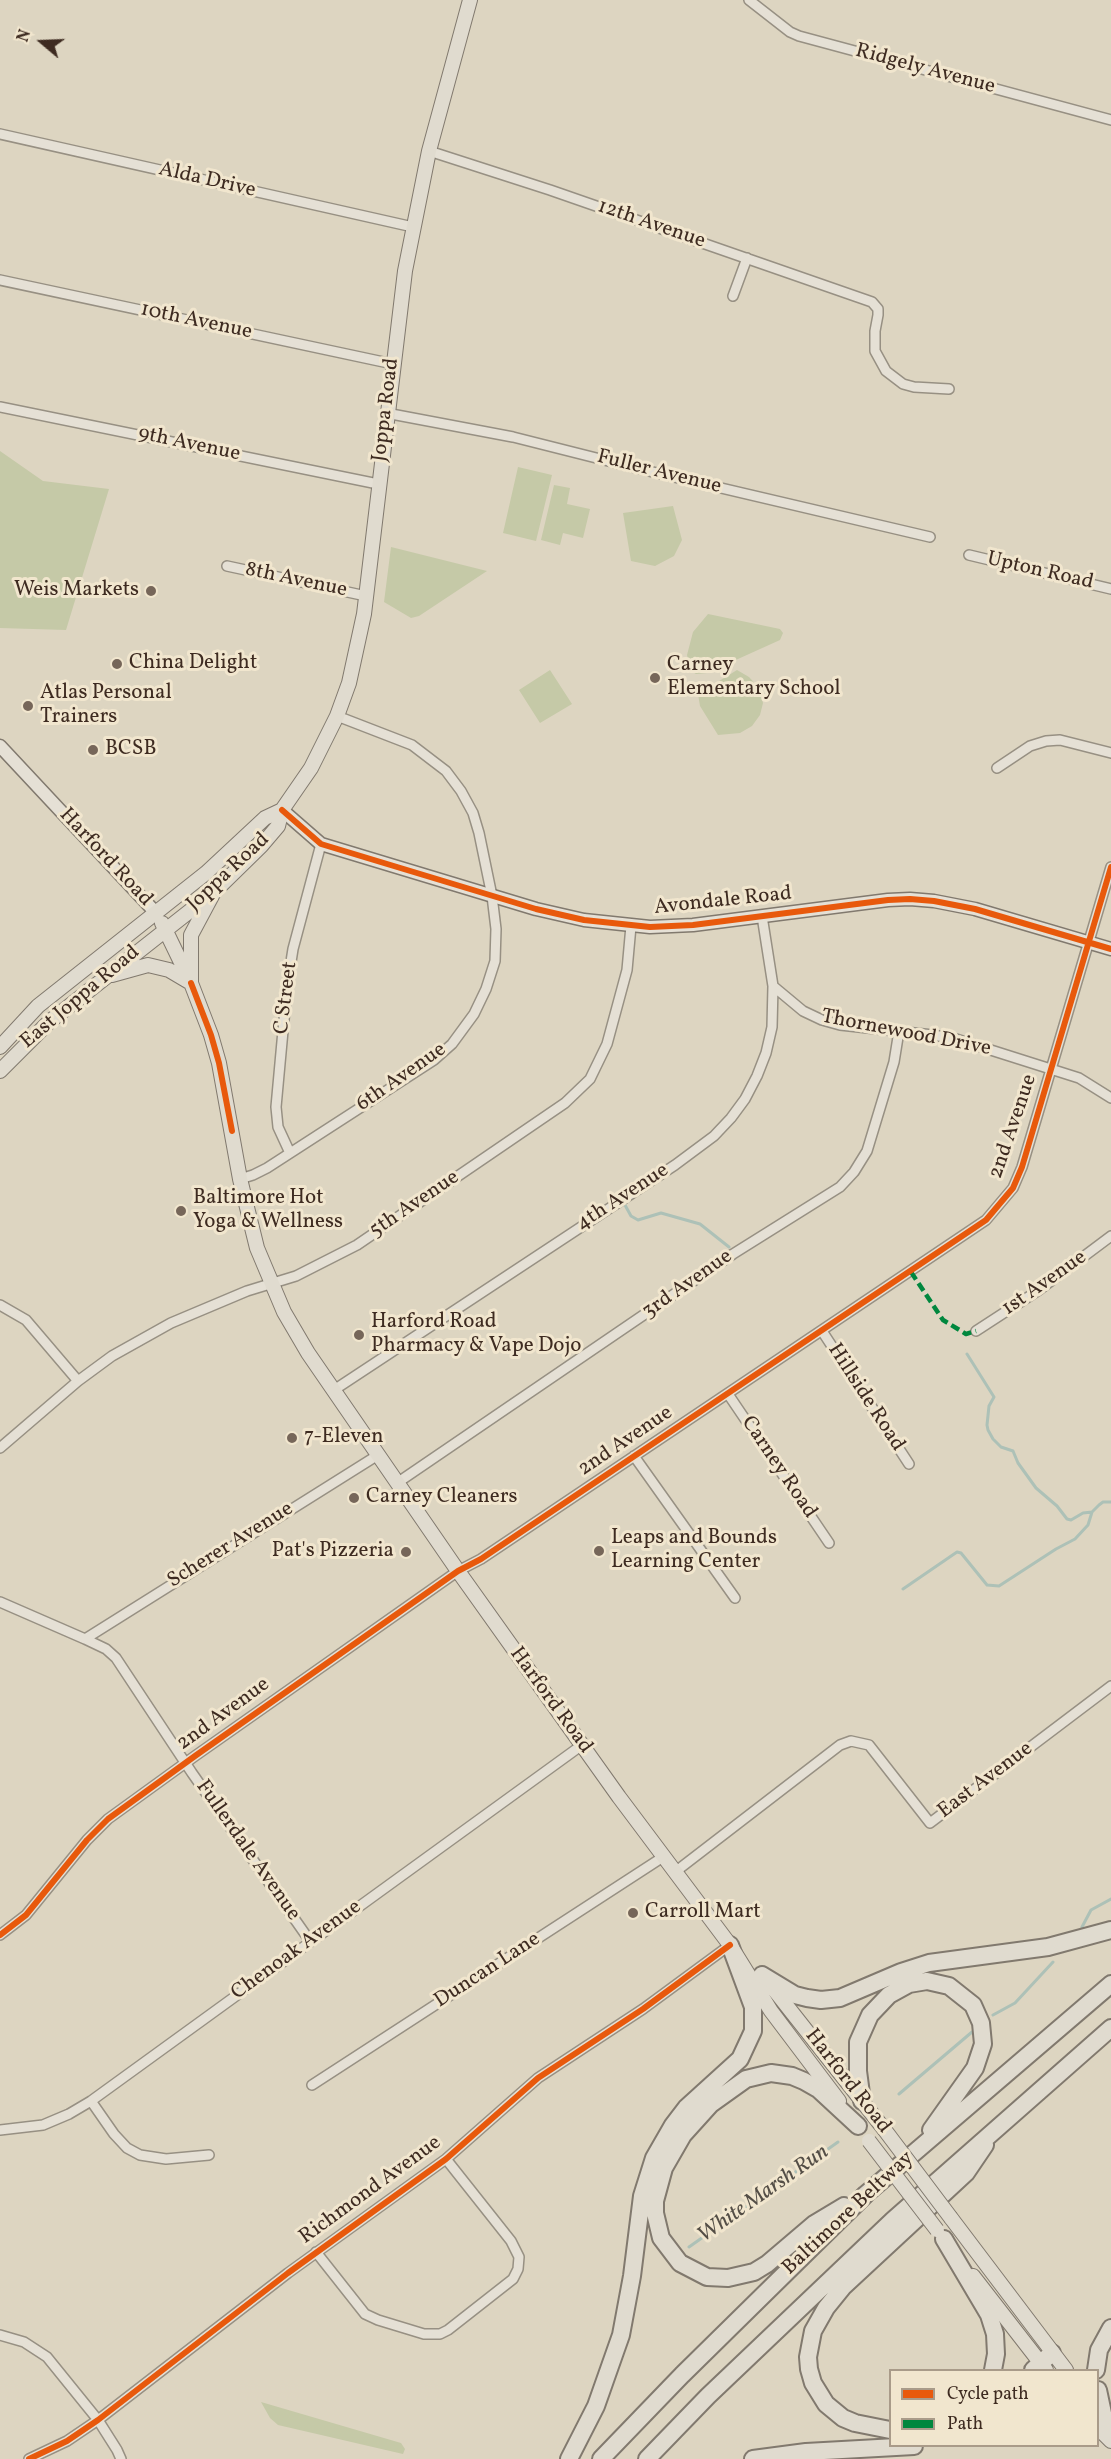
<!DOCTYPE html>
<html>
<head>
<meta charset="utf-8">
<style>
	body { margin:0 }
	#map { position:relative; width:1111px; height:2459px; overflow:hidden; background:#ddd5c1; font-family:Vollkorn,serif }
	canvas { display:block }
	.legend { position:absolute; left:889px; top:2369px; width:210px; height:78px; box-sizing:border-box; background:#f1e6ce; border:2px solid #a99b89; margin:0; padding:8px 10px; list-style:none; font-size:18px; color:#3e2b21 }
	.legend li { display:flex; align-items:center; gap:12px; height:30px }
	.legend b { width:30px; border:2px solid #a99b89 }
	.north { position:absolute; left:12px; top:12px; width:60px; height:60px; -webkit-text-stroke:4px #f1e6ce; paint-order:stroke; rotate:289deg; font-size:16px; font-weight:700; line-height:24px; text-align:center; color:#3e2b21 }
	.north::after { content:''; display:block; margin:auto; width:21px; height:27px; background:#3e2b21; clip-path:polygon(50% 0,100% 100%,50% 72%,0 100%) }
</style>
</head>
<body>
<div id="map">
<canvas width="1111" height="2459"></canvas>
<ul class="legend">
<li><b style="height:8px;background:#e8590c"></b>Cycle path</li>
<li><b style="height:8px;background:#00873e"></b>Path</li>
</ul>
<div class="north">N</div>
</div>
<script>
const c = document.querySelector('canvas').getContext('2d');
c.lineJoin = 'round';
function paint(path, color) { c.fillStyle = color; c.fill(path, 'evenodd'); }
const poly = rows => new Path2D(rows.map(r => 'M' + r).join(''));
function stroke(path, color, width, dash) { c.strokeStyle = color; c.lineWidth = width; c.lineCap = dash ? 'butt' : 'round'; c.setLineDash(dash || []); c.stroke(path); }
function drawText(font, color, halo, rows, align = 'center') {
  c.font = font + ' Vollkorn,serif'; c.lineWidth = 6; c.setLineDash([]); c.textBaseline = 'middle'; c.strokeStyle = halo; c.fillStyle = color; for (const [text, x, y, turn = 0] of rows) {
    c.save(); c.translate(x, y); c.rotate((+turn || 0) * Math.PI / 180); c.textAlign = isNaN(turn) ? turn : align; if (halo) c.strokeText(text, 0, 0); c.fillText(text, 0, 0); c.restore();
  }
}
paint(poly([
	[0,451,43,481,109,489,66,630,0,628],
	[518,467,552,475,536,541,503,533],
	[554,485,570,488,567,504,590,509,583,538,563,533,560,545,541,540],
	[673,506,682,540,674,556,655,566,631,561,623,513],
	[391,547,487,571,419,616,411,618,384,602],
	[708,614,780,629,783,633,780,640,707,673,696,674,691,671,687,655,693,632],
	[550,670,572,704,540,723,519,690],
	[737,670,749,677,759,688,763,703,760,715,752,726,740,733,718,735,700,706,698,694],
	[261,2402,401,2443,405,2449,403,2454,278,2425,270,2418]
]), '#c5c9a7');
stroke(poly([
	[625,1205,631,1216,638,1220,661,1213,700,1224,729,1247],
	[967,1354,994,1397,989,1406,987,1425,988,1430,993,1439,1001,1447,1013,1451,1018,1463,1036,1488,1057,1506,1067,1519,1071,1520,1083,1513,1092,1512],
	[903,1589,957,1552,961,1553,987,1585,999,1586,1056,1549,1075,1539,1088,1525,1092,1512,1099,1505,1103,1502,1111,1502],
	[1082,1927,1091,1910,1111,1899],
	[993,2015,1015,2003,1053,1962],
	[899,2094,972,2032],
	[689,2247,838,2142]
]), '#adc1b7', 3);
const street = poly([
	[749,0,790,32,799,36,1111,120],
	[0,134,413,227],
	[429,151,550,190,872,302,878,309,878,315,875,331,875,351,886,371,903,384,914,387,949,389],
	[0,280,393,364],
	[733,296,747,258],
	[0,407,378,484],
	[386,413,513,437,640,469,930,537],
	[969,555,1111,589],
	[227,566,366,596],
	[997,768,1030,746,1046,741,1060,740,1111,753],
	[773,986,803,1011,822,1020,840,1025,933,1035,956,1039,1079,1078,1111,1098],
	[290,1153,278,1127,276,1107,287,987,293,949,321,844],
	[240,1179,253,1175,267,1168,434,1060,452,1044,474,1014,486,989,495,961,496,929,492,896,479,833,473,813,461,791,446,771,412,745,337,716],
	[0,1305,26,1320,78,1381],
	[822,1331,909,1464],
	[976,1331,1039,1290,1111,1236],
	[334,1390,675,1165,714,1136,731,1118,745,1099,757,1076,766,1053,772,1027,773,986,762,916],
	[728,1394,829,1543],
	[0,1448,78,1381,112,1356,171,1323,247,1291,296,1276,357,1245,565,1103,590,1079,607,1044,627,970,631,926],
	[634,1456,735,1598],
	[397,1483,733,1254,840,1187,854,1172,867,1151,894,1062,899,1031],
	[0,1602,85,1639,106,1649,116,1658,192,1773,310,1941],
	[85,1639,378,1455],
	[675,1872,840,1745,851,1741,869,1745,930,1823,1111,1686],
	[0,1935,26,1915,87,1840,108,1819,195,1756,458,1571,481,1559,986,1220,1013,1188,1022,1167,1111,867],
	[312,2085,663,1857],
	[91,2101,114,2134,127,2148,140,2155,166,2159,209,2155],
	[0,2130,43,2125,69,2114,91,2101,582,1745],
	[316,2252,365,2314,378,2320,424,2334,440,2334,448,2330,513,2279,518,2269,519,2257,511,2241,446,2159],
	[0,2335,24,2342,47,2357,98,2420,117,2450,121,2459],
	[29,2459,67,2441,98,2420,288,2273,446,2159,538,2078,643,2009,730,1945]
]);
const secondary = poly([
	[0,746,156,913],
	[282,810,321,844,536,909,584,920,650,927,693,925,888,900,910,899,934,901,975,909,1111,949]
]);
const primary = poly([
	[214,892,191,935,191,983,211,1035,219,1063,240,1179,257,1248,284,1312,308,1353,458,1571,619,1797,730,1945,771,2011,839,2101],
	[162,923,189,979],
	[112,975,148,965,169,970,191,983],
	[0,1047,38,1006,206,873,265,818,282,810],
	[0,1071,49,1022,214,892,261,846,278,826,282,810,311,768,337,716,349,683,364,614,405,271,429,151,470,0],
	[768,1982,884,2129],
	[951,2218,1066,2370],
	[973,2276,1046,2370],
	[1098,2428,1111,2441]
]);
const highway = poly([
	[762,1975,795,1995,807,1998,821,2000,840,1998,901,1972,929,1963,1048,1947,1111,1930],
	[862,2101,858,2071,858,2042,870,2015,889,1995,909,1984,927,1981,949,1986,973,2005,981,2023,983,2044,975,2068,931,2130],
	[844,2206,814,2224,767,2264,754,2272,728,2278,707,2277,680,2263,661,2238,655,2213,655,2201,664,2168,683,2135,711,2104,746,2079,771,2073,792,2076,804,2081,818,2089,858,2126],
	[944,2239,989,2315,995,2334,996,2354,993,2370],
	[1033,2370,1052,2353],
	[1096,2370,1099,2350,1111,2328],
	[1098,2390,1107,2432],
	[890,2430,855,2423,843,2418,826,2404,813,2383,809,2369,808,2357,813,2331,826,2308,843,2287,966,2173,985,2145],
	[569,2459,596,2406,621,2335,632,2276,642,2196,654,2158,673,2125,686,2108,740,2059,753,2031,753,2007,730,1945],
	[601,2459,682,2375,866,2194,1111,1984],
	[647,2459,708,2396,893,2220,1111,2028],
	[753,2459,806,2452,914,2446]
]);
stroke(street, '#979083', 12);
stroke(secondary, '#81796e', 15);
stroke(primary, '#81796e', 16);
stroke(highway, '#81796e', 20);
stroke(street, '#e5e0d5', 9);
stroke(secondary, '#e5e0d5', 12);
stroke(primary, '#e0dbcf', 14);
stroke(highway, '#e0dbcf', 16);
const primaryBridge = poly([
	[884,2129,951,2218],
	[869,2141,937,2230]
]);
stroke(primaryBridge, '#81796e', 16, []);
stroke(primaryBridge, '#e0dbcf', 14);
stroke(poly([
	[911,1272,943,1320,966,1334,976,1331]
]), '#00873e', 4.5, [9, 4.5]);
stroke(poly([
	[282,810,321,844,536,909,584,920,650,927,693,925,888,900,910,899,934,901,975,909,1111,949],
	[191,983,211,1035,219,1063,232,1131],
	[0,1935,26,1915,87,1840,108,1819,195,1756,458,1571,481,1559,986,1220,1013,1188,1022,1167,1111,867],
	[29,2459,67,2441,98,2420,288,2273,446,2159,538,2078,643,2009,730,1945]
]), '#e8590c', 6);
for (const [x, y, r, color] of [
	[151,591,6,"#766659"],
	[117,664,6,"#766659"],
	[655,678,6,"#766659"],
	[28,706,6,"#766659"],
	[93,750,6,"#766659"],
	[181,1211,6,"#766659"],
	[359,1335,6,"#766659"],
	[292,1438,6,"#766659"],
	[354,1498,6,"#766659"],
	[599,1551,6,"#766659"],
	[406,1552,6,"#766659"],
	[633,1913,6,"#766659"]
]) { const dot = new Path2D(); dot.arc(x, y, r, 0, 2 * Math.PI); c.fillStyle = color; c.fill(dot); stroke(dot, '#f1e6ce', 2); }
drawText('21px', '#3e2b21', '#f1e6ce', [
	["Ridgely Avenue",925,70,15],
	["Alda Drive",207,181,13],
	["12th Avenue",651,225,19],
	["10th Avenue",196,322,12],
	["Joppa Road",387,410,-83],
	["9th Avenue",189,445,12],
	["Fuller Avenue",659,473,14],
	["Upton Road",1040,572,13],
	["8th Avenue",296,581,12],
	["Harford Road",105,858,47],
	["Joppa Road",229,873,-43],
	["Avondale Road",723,902,-6],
	["East Joppa Road",81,998,-40],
	["C Street",287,998,-83],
	["Thornewood Drive",906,1034,11],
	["6th Avenue",402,1078,-35],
	["2nd Avenue",1014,1127,-71],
	["4th Avenue",623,1198,-33],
	["5th Avenue",415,1205,-34],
	["1st Avenue",1045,1284,-35],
	["3rd Avenue",688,1285,-35],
	["Hillside Road",865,1398,57],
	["2nd Avenue",626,1442,-34],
	["Carney Road",778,1468,56],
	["Scherer Avenue",231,1546,-32],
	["Harford Road",550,1701,54],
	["2nd Avenue",224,1715,-36],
	["East Avenue",986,1781,-37],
	["Fullerdale Avenue",247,1851,55],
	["Chenoak Avenue",297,1951,-36],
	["Duncan Lane",488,1971,-33],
	["Harford Road",847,2082,52],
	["Richmond Avenue",371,2191,-36],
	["Baltimore Beltway",849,2214,-43]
]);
drawText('21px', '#3e2b21', '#f1e6ce', [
	["Weis Markets",139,591,"right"],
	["China Delight",129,664],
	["Carney",667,666],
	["Elementary School",667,690],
	["Atlas Personal",40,694],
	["Trainers",40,718],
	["BCSB",105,750],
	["Baltimore Hot",193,1199],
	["Yoga & Wellness",193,1223],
	["Harford Road",371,1323],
	["Pharmacy & Vape Dojo",371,1347],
	["7-Eleven",304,1438],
	["Carney Cleaners",366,1498],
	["Leaps and Bounds",611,1539],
	["Learning Center",611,1563],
	["Pat's Pizzeria",394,1552,"right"],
	["Carroll Mart",645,1913]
], 'left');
drawText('italic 22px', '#544e46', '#f1e6ce', [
	["White Marsh Run",764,2195,-35]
]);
</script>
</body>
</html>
